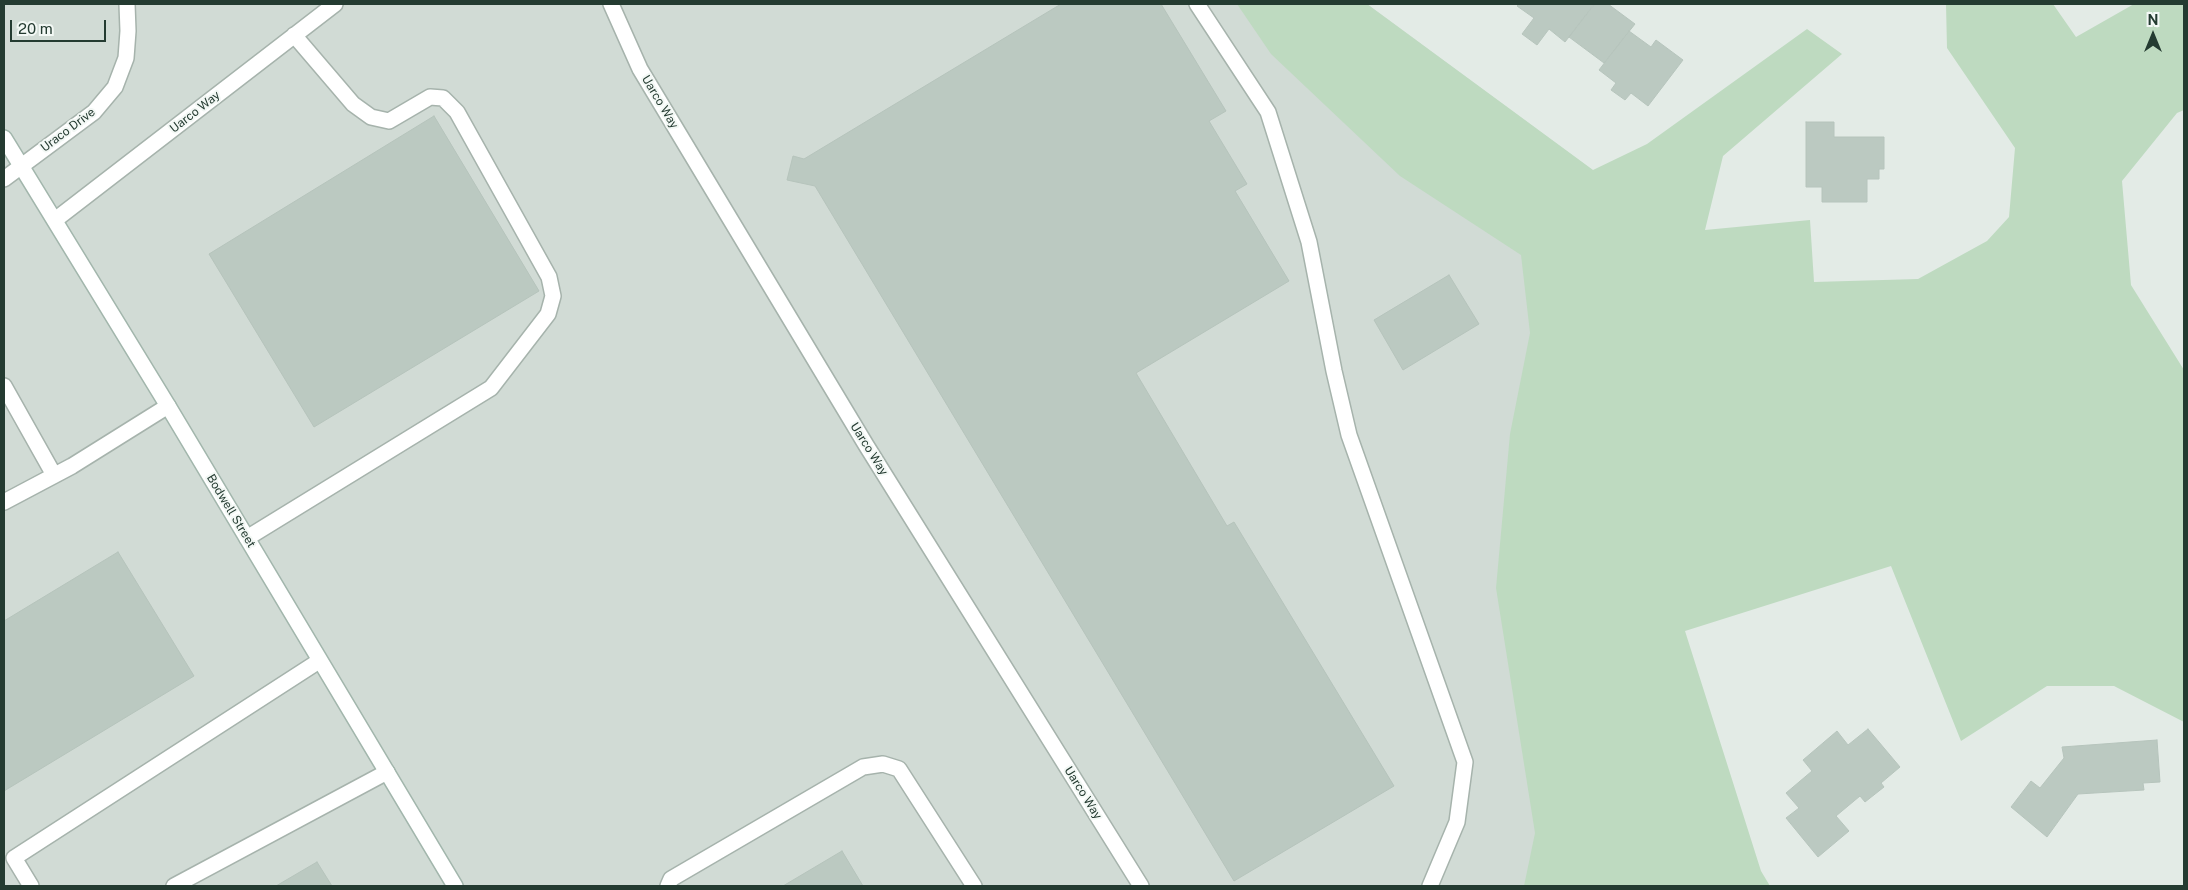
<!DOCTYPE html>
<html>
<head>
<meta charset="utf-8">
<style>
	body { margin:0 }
	#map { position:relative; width:2188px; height:890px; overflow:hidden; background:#e3ebe6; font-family:"Public Sans",sans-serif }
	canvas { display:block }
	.frame { position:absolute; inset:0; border:5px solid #243b31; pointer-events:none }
	.north { position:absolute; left:2128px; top:10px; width:50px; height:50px; -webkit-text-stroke:4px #f3f8f5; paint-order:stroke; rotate:0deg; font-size:14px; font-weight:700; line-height:20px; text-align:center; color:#243b31 }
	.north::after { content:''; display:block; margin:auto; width:18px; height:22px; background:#243b31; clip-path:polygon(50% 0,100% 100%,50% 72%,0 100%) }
	.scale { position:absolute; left:10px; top:20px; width:96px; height:22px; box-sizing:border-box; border:2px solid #243b31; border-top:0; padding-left:6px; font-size:15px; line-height:18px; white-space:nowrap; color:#243b31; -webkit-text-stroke:4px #f3f8f5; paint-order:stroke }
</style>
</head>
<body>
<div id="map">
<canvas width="2188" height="890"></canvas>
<div class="frame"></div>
<div class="north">N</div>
<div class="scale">20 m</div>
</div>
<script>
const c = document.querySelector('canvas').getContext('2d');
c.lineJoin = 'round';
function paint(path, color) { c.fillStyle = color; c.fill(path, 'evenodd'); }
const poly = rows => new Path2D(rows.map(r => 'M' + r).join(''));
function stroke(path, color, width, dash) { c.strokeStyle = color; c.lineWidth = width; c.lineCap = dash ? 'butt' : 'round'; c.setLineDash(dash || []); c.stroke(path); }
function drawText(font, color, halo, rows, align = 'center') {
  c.font = font + ' "Public Sans",sans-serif'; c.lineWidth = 4; c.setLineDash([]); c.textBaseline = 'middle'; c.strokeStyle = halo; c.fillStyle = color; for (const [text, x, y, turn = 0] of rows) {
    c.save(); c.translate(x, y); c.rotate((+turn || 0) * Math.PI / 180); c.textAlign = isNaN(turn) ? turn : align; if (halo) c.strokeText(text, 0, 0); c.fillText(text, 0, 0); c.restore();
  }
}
paint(poly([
	[4,4,1367,4,1602,177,1632,886,4,886]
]), '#d1dbd5');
paint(poly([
	[1237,4,1367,4,1593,170,1647,144,1807,29,1842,54,1723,156,1705,230,1810,220,1814,282,1918,279,1987,241,2009,217,2015,148,1947,48,1946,4,2053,4,2076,37,2134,4,2184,4,2184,110,2177,113,2122,181,2131,285,2184,370,2184,722,2114,686,2047,686,1961,741,1891,566,1685,631,1761,871,1770,886,1524,886,1535,833,1496,588,1510,434,1530,333,1521,255,1400,176,1271,54]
]), '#bedac0');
const building = poly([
	[1061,4,1161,4,1226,111,1209,121,1247,184,1235,191,1289,281,1136,373,1227,526,1234,522,1394,786,1234,881,815,186,787,180,793,156,804,159,1061,4],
	[1519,4,1593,4,1594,5,1565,42,1549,29,1537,45,1522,34,1534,18,1517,6,1519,4],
	[1594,4,1608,4,1635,24,1604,63,1569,37,1594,4],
	[1629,31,1651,47,1656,40,1683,60,1648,106,1631,93,1625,100,1611,90,1616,83,1599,70,1629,31],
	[434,116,539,291,314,427,209,254,434,116],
	[1806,122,1834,122,1834,137,1884,137,1884,169,1879,169,1879,179,1867,179,1867,202,1822,202,1822,187,1806,187,1806,122],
	[1449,275,1479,324,1403,370,1374,320,1449,275],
	[118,552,194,676,4,791,4,621,118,552],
	[1868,729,1900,767,1881,783,1884,787,1865,802,1860,796,1836,816,1849,831,1818,857,1786,818,1799,808,1786,793,1812,771,1803,760,1837,731,1848,745,1868,729],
	[2157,740,2160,782,2143,783,2144,790,2078,794,2047,837,2011,807,2031,781,2040,788,2064,758,2062,747,2157,740],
	[842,851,863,886,783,886,842,851],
	[317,862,332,886,276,886,317,862]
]);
paint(building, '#bbc9c1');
stroke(building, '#b6c4bc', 1);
const lane = poly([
	[611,4,640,69,866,445,1141,886],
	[1197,4,1268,112,1309,242,1334,371,1349,435,1465,762,1457,822,1430,886],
	[4,179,94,112,115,87,126,58,128,31,127,4],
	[55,220,335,4],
	[4,386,54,475],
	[4,502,72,466,168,406],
	[247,538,491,388,548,314,553,296,549,277,457,112,443,98,430,97,389,121,371,117,353,104,294,35],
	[31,886,14,858,319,661],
	[174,886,387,772],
	[668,886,671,879,863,767,883,764,899,769,974,886]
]);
const secondary = poly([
	[4,138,168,406,455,886]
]);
stroke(lane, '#a6b3ac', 18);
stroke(secondary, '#a2b6ac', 18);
stroke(lane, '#fff', 15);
stroke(secondary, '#fff', 15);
drawText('12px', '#243b31', '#f3f8f5', [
	["Uarco Way",660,102,59],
	["Uarco Way",195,112,-38],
	["Uraco Drive",68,130,-37],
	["Uarco Way",869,449,58],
	["Bodwell Street",231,511,59],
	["Uarco Way",1083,793,58]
]);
</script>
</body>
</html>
